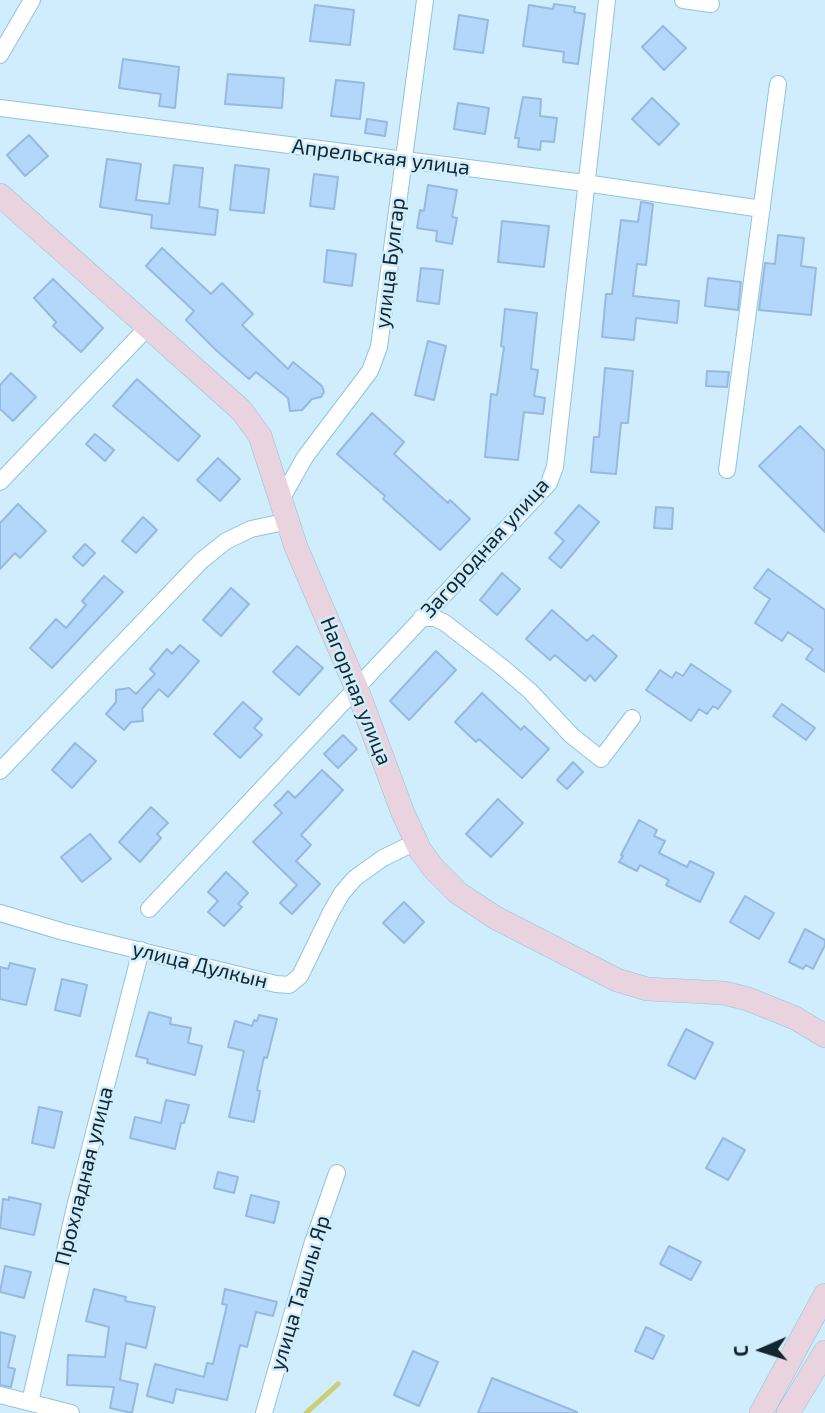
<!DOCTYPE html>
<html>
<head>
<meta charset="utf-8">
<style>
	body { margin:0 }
	#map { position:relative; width:825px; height:1413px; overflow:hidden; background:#cfedfc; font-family:"Exo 2",sans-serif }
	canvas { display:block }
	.north { position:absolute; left:727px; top:1315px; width:70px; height:70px; -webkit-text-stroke:5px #cfedfc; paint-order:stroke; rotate:267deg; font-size:19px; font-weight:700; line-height:28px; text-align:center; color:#12262f }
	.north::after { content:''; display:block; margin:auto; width:24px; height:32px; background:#12262f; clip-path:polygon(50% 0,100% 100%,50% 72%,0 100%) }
</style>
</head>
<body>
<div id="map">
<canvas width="825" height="1413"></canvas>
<div class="north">С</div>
</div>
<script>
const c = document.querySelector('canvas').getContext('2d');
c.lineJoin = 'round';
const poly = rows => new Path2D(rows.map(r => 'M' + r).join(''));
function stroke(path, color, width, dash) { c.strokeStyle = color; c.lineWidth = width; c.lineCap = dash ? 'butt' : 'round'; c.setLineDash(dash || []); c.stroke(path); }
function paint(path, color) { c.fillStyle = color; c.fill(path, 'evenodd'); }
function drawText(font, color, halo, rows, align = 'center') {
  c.font = font + ' "Exo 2",sans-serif'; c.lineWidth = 5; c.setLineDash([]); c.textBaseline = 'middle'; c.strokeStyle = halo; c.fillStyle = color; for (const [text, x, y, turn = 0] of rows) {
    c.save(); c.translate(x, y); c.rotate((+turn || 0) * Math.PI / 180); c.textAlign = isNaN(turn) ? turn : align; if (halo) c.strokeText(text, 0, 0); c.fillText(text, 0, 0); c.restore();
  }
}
stroke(poly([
	[306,1413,338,1384]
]), '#ccce76', 5);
const building = poly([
	[554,4,575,7,574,12,585,14,578,64,563,62,564,52,523,46,529,5,553,9,554,4],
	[315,5,354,10,350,45,310,41,315,5],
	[459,15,488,20,483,53,454,49,459,15],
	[663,26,686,48,664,70,642,47,663,26],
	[123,59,179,67,175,108,159,106,161,94,119,88,123,59],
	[228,74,284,78,282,108,225,104,228,74],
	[336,80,364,83,360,119,331,116,336,80],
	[523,97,541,99,540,116,557,118,554,142,541,141,540,150,518,147,519,138,515,138,523,97],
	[652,98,679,124,659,145,632,119,652,98],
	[458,103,489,108,485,134,454,129,458,103],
	[367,119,387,122,385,136,365,133,367,119],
	[29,135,48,156,25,176,7,155,29,135],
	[107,159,141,164,136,200,169,204,174,165,203,168,199,207,218,210,215,235,151,228,152,215,100,207,107,159],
	[235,165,269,169,264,213,230,210,235,165],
	[314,174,338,177,334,209,310,206,314,174],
	[428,185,457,190,452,217,457,218,452,244,436,241,437,231,417,228,420,210,424,211,428,185],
	[641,202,653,204,646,265,637,264,633,296,679,301,677,323,636,318,634,340,602,337,606,294,612,294,621,220,638,222,641,202],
	[502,221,549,226,544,267,498,262,502,221],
	[778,235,804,238,801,266,816,268,811,315,759,310,765,263,775,264,778,235],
	[162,248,211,294,222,283,253,314,242,325,288,369,293,362,322,386,324,392,321,397,312,399,302,410,290,411,288,398,256,372,249,379,217,351,186,320,194,311,146,266,162,248],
	[327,250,356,254,352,286,324,282,327,250],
	[421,268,443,270,439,304,417,301,421,268],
	[708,278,741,282,738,310,705,306,708,278],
	[53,279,103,328,81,352,53,326,56,322,34,298,53,279],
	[505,309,537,313,531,369,538,370,534,396,545,398,543,414,524,412,518,460,485,457,491,394,497,395,504,347,501,346,505,309],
	[428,341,446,346,434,400,415,395,428,341],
	[605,368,633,371,628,423,621,423,616,474,591,472,594,437,599,437,605,368],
	[707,371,729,372,727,387,706,386,707,371],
	[11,373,36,397,13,421,0,409,0,385,11,373],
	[137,379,200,436,178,461,113,406,137,379],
	[372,413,404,442,394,454,448,503,450,500,470,519,440,550,383,499,385,496,337,454,372,413],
	[800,426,825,451,825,532,759,466,800,426],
	[95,434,114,450,105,461,86,444,95,434],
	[218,458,240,479,220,501,197,480,218,458],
	[18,504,46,531,20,558,15,553,0,569,0,523,18,504],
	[579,505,599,522,561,568,549,558,564,541,555,533,579,505],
	[656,507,673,508,672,529,654,528,656,507],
	[143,517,157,530,136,553,122,541,143,517],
	[85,544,95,553,83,566,73,557,85,544],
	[768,569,825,610,825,672,806,659,813,649,788,632,782,641,755,623,770,599,754,588,768,569],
	[502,573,520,589,497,615,480,600,502,573],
	[104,576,123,592,52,668,30,648,56,619,66,628,86,605,82,601,104,576],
	[231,588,249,604,221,636,203,620,231,588],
	[552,610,587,641,593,635,617,656,595,681,590,675,585,681,555,655,550,660,526,639,552,610],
	[180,645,199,661,168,697,159,689,142,709,143,721,131,722,124,730,106,714,116,702,116,690,129,688,136,694,155,674,150,669,167,649,172,654,180,645],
	[297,646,323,668,299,695,273,672,297,646],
	[436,651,456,670,409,720,390,701,436,651],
	[691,664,731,691,718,709,713,706,707,714,699,709,691,721,646,690,660,670,672,678,676,672,683,676,691,664],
	[482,693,521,730,524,726,549,749,522,778,479,739,476,742,455,722,482,693],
	[243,702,262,719,254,728,262,735,240,758,214,734,243,702],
	[782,704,815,728,806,740,773,716,782,704],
	[343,735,357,749,338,768,324,754,343,735],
	[75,743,96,761,72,788,52,770,75,743],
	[573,762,583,772,567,789,557,780,573,762],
	[322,770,343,790,301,835,311,845,296,861,320,884,292,914,280,903,297,885,253,842,282,813,274,805,281,799,288,791,295,798,322,770],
	[498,799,523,823,491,857,466,834,498,799],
	[151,807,168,823,157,834,161,838,140,862,119,842,151,807],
	[639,820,657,830,654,836,665,841,659,853,687,867,690,861,714,873,700,902,666,885,669,880,640,865,637,871,619,862,623,856,621,855,639,820],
	[90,834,111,859,82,882,61,857,90,834],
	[226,872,248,893,238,904,242,907,224,926,208,912,218,901,208,892,226,872],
	[745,896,774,913,759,939,730,922,745,896],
	[404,902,424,922,404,943,383,923,404,902],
	[805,929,825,940,825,945,813,969,806,965,803,969,789,962,805,929],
	[10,963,35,969,26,1005,0,999,0,967,8,969,10,963],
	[62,979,87,985,80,1016,55,1010,62,979],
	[149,1012,171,1018,170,1024,191,1028,188,1043,202,1046,195,1075,147,1063,148,1059,136,1056,149,1012],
	[259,1015,277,1019,267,1058,264,1057,257,1090,260,1091,254,1122,229,1117,244,1051,228,1047,235,1021,252,1026,254,1020,257,1021,259,1015],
	[686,1029,713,1043,695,1079,668,1065,686,1029],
	[166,1100,189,1105,184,1123,181,1123,175,1149,130,1138,135,1117,161,1123,166,1100],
	[39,1107,62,1112,54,1148,32,1143,39,1107],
	[723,1138,745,1150,728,1180,706,1168,723,1138],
	[218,1172,238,1177,234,1193,214,1188,218,1172],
	[251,1195,279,1202,274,1223,246,1216,251,1195],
	[9,1197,41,1204,34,1235,0,1228,3,1199,9,1200,9,1197],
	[669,1246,701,1262,691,1280,660,1264,669,1246],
	[5,1266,31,1272,24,1298,0,1292,5,1266],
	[94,1289,126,1297,125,1301,155,1307,146,1348,126,1343,120,1380,138,1384,132,1413,110,1408,114,1387,67,1385,68,1355,105,1357,109,1327,86,1321,94,1289],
	[225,1289,277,1302,273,1316,256,1312,247,1347,240,1345,227,1400,176,1389,173,1403,147,1396,155,1364,204,1377,207,1363,213,1364,227,1305,222,1304,225,1289],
	[646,1327,664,1336,653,1359,635,1351,646,1327],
	[0,1332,15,1336,8,1367,15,1369,11,1387,0,1385,0,1332],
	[413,1351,438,1362,419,1406,394,1395,413,1351],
	[492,1378,577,1412,577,1413,478,1413,492,1378]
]);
paint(building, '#b3d6fb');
stroke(building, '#97b9dd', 2);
const street = poly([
	[683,0,711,4],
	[0,55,32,0],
	[0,108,585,183,762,209],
	[727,470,778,84],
	[0,482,147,328],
	[282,498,305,457,370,371,379,347,425,0],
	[421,618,435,618,445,623,502,667,530,691,571,735,601,759,632,718],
	[0,771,201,561,226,541,251,529,289,521],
	[149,909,549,483,555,467,607,0],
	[0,913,64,932,276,984,289,985,300,976,331,912,342,893,355,878,383,858,416,842],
	[0,1395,71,1413],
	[30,1402,76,1203,141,950],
	[264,1413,312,1245,337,1173]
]);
const secondary = poly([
	[0,195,241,410,260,436,296,547,356,687,403,813,420,850,434,869,458,893,496,918,617,980,647,989,724,993,748,999,795,1018,825,1036],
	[761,1413,825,1295],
	[788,1413,825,1352]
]);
stroke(street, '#91c4dc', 18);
stroke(secondary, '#91c4dc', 24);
stroke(street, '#fff', 16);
stroke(secondary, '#e9d3de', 23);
drawText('21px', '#12262f', '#cfedfc', [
	["Апрельская улица",381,157,7],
	["улица Булгар",390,263,-83],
	["Загородная улица",485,548,-48],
	["Нагорная улица",356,691,68],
	["улица Дулкын",200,965,14],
	["Прохладная улица",84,1176,-76],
	["улица Ташлы Яр",300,1293,-73]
]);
</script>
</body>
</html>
